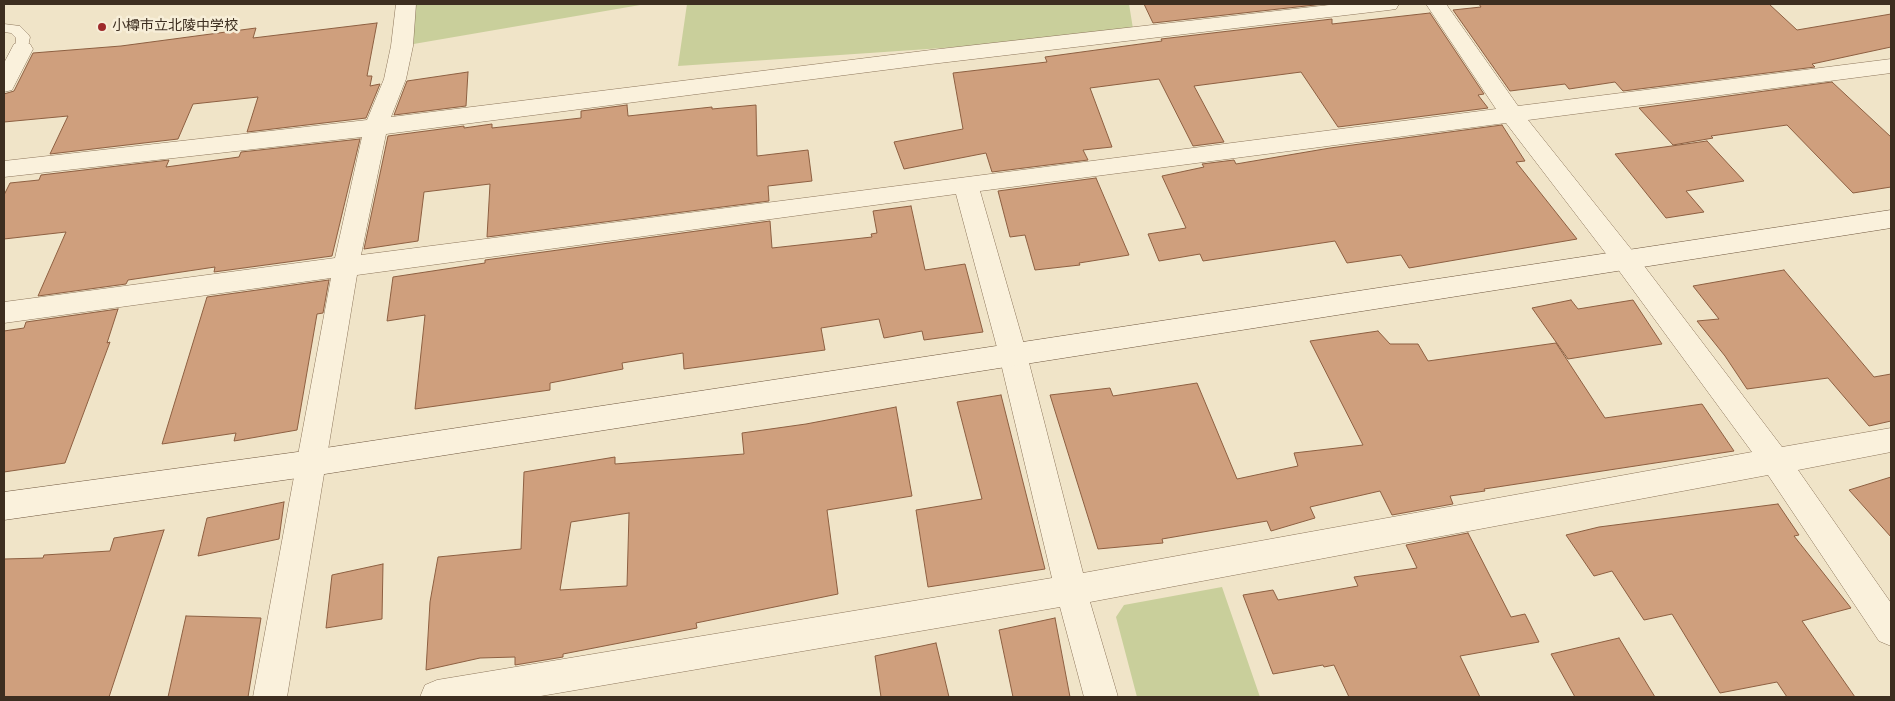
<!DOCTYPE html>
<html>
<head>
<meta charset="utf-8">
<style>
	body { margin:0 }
	#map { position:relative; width:1895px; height:701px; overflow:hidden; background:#f0e4c8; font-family:Spectral,serif }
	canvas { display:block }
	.frame { position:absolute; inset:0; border:5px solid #3d2e20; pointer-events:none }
</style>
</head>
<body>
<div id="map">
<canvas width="1895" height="701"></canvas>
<div class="frame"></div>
</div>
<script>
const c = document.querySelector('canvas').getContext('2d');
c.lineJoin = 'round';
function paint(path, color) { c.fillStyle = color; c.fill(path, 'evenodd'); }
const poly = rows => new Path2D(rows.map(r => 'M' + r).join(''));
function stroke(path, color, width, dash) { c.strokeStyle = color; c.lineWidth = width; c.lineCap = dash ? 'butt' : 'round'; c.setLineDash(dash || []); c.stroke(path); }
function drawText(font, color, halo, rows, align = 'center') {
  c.font = font + ' Spectral,"Noto Sans JP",serif'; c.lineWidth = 5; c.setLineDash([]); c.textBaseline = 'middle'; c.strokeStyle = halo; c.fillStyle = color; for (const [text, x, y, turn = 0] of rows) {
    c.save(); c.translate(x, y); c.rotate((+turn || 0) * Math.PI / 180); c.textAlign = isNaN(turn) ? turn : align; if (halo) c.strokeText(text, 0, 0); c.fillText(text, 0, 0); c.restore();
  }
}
paint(poly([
	[407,4,646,4,402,46],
	[687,4,1129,4,1134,35,678,66],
	[1222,587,1260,697,1137,697,1116,617,1124,605]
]), '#c9cf9b');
const building = poly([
	[1144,4,1324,4,1153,23,1144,4],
	[1479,4,1769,4,1797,30,1891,14,1891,47,1812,64,1815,67,1623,91,1615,82,1569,89,1565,84,1510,91,1453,10,1481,7,1479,4],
	[1430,13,1484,94,1478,95,1488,108,1338,127,1301,72,1194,86,1224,142,1193,146,1159,79,1090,88,1112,147,1083,150,1088,160,992,172,986,153,904,169,894,142,963,129,953,73,1047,62,1045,57,1162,41,1161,39,1332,19,1332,24,1430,13],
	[377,23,367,76,372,76,370,86,380,84,366,118,247,132,258,97,193,104,178,139,50,154,68,116,4,122,4,94,14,91,33,53,121,46,256,28,253,38,377,23],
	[468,72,466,106,394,115,407,81,468,72],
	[1832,82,1891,137,1891,187,1853,193,1787,125,1711,136,1713,138,1673,145,1639,108,1832,82],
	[627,105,628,116,712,107,712,109,756,105,757,156,808,150,812,181,768,186,769,201,487,237,490,184,424,192,418,241,364,249,388,136,464,126,464,128,492,124,492,128,581,118,581,111,627,105],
	[1502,125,1525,161,1516,162,1577,239,1409,268,1401,255,1347,263,1335,241,1203,261,1200,254,1159,261,1148,234,1186,228,1162,176,1204,167,1202,164,1234,160,1236,164,1330,148,1502,125],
	[360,139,332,256,214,272,215,267,128,280,126,284,38,296,66,232,4,239,4,195,10,183,39,180,41,175,169,160,166,167,239,157,241,152,360,139],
	[1707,141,1744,181,1686,191,1704,212,1666,218,1615,154,1707,141],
	[1096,178,1129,255,1079,263,1080,265,1035,270,1025,235,1010,237,998,191,1096,178],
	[911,206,925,270,965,264,983,332,924,340,922,331,884,338,879,319,821,328,825,350,684,369,683,353,622,363,623,369,550,383,550,390,415,409,425,315,387,321,393,277,485,263,485,260,770,221,772,248,872,237,871,234,877,233,873,211,911,206],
	[1784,270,1874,377,1891,374,1891,421,1869,426,1828,378,1747,389,1725,356,1697,321,1719,319,1693,286,1784,270],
	[329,280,323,313,317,314,297,430,234,441,236,433,162,444,207,297,329,280],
	[1571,300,1578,309,1633,300,1662,344,1568,359,1532,308,1571,300],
	[118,309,107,343,110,342,65,463,4,472,4,331,24,328,26,322,118,309],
	[1378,331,1390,344,1418,344,1428,361,1556,343,1605,418,1702,404,1734,451,1484,489,1485,491,1450,496,1453,504,1392,515,1380,491,1310,507,1315,518,1271,531,1267,521,1162,539,1163,543,1098,549,1050,395,1110,388,1113,396,1197,383,1237,479,1298,466,1294,453,1363,445,1310,341,1378,331],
	[1001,395,1045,569,928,587,916,510,982,499,957,402,1001,395],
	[896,407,912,496,827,510,838,594,696,623,697,628,563,654,563,657,515,665,515,657,480,658,426,670,430,602,438,557,521,549,524,472,615,457,615,464,744,454,742,433,806,424,896,407],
	[629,513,627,586,560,590,571,522,629,513],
	[1891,477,1891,537,1849,490,1891,477],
	[284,502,279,539,198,556,207,518,284,502],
	[1778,504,1799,535,1794,536,1851,608,1802,621,1855,697,1787,697,1777,682,1720,693,1672,614,1644,620,1612,571,1594,576,1566,535,1599,527,1778,504],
	[164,530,109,697,4,697,4,559,43,558,44,555,110,551,114,538,164,530],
	[1468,533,1511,617,1525,614,1539,642,1460,656,1480,697,1349,697,1334,665,1324,667,1323,665,1273,674,1243,595,1273,590,1278,600,1358,586,1354,577,1417,568,1406,545,1468,533],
	[383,564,382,619,326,628,332,575,383,564],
	[186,616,261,618,248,697,168,697,186,616],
	[1055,618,1070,697,1013,697,999,630,1055,618],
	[1619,638,1655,697,1575,697,1551,654,1619,638],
	[936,643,949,697,881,697,875,656,936,643]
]);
paint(building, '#cf9f7d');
stroke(building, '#8d5f41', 1);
const lane = poly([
	[4,24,20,26,28,34,30,37,27,52,17,52,15,49,16,38,11,33,4,32,4,24]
]);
const street = poly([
	[396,4,416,4,413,46,406,79,391,117,931,50,1338,4,1399,4,1396,9,1389,10,931,64,386,134,361,255,1496,109,1426,4,1446,4,1518,106,1891,59,1891,73,1528,120,1635,254,1782,447,1891,428,1891,452,1798,470,1891,603,1891,646,1879,641,1768,475,1090,602,1118,697,1084,697,1060,607,535,697,420,697,425,685,437,680,1052,578,999,355,956,194,357,275,287,697,253,697,331,278,4,323,4,302,335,258,362,137,4,177,4,161,367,120,384,79,391,46,396,4],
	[1506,123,1617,268,1752,452,1083,573,1027,355,980,191,1506,123],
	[22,42,30,44,33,49,12,90,4,92,4,63,14,44,22,42]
]);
const secondary = poly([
	[1891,210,1891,228,312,476,4,520,4,492,312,450,1891,210]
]);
stroke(lane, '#8d765c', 1);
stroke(street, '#8d765c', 1);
stroke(secondary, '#6f573f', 1);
paint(lane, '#faf1dc');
paint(street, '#faf1dc');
paint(secondary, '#faf1dc');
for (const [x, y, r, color] of [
	[102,27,5,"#9e2a2b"]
]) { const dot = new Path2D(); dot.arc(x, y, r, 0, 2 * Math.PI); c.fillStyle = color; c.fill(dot); stroke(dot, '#f7eed8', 2); }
drawText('14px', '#3d2e20', '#f7eed8', [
	["小樽市立北陵中学校",112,27]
], 'left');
</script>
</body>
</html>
